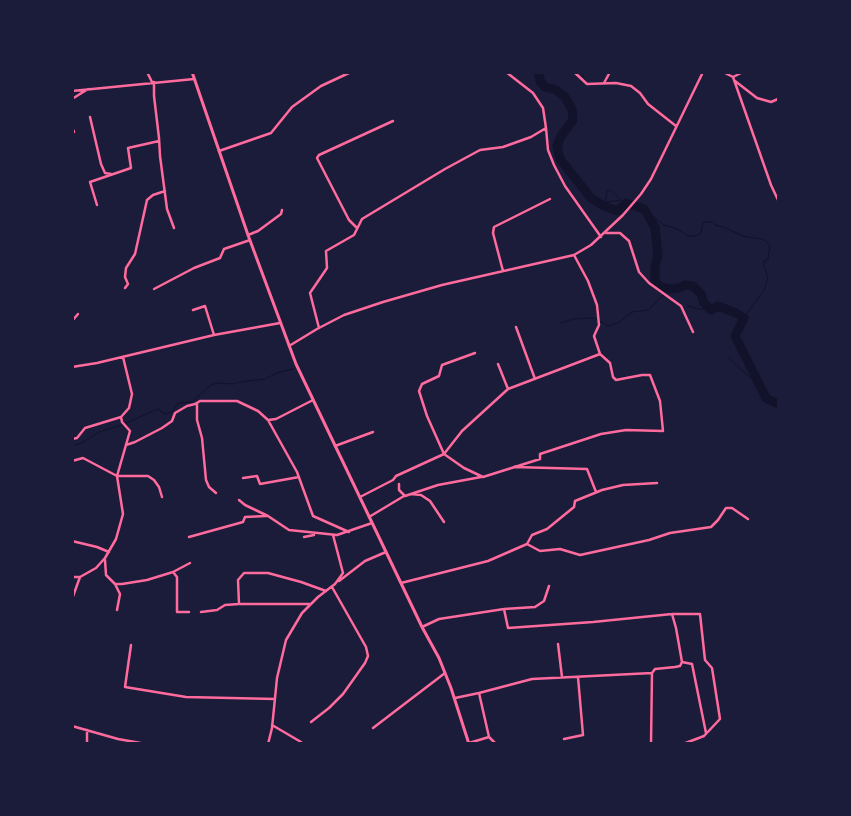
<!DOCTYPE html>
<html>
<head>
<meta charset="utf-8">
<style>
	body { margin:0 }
	#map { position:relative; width:851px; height:816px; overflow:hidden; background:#1b1b3a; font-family:Lato,sans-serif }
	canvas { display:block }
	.frame { position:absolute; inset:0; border:74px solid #1b1b3a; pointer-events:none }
</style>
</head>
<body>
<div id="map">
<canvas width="851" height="816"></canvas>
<div class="frame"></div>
</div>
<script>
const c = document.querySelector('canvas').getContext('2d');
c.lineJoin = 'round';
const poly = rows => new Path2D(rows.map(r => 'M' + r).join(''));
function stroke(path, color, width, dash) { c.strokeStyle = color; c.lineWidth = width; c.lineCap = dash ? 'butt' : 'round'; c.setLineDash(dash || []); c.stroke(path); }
stroke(poly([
	[581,72,586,81],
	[605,202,607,191,611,190,623,202],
	[599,203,621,200],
	[644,209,664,225,677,229,688,236,696,236,701,233,703,222,712,222,715,225,723,227,746,237,763,239,770,245,768,259,764,261,764,266,768,278,764,290,744,318],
	[688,306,702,310,706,305],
	[560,323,573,319,594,318,608,326,618,323,632,312,648,310,670,289],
	[728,357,761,388],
	[126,423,158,409,165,414,172,412,178,403,192,402,211,385,218,383,234,384,239,382,265,379,277,373,293,369],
	[72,446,82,443,99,432,122,425]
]), '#12122b', 1);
stroke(poly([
	[538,72,541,83,545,87,556,90,565,97,572,109,573,120,561,136,557,146,560,159,591,198,602,205,617,211,626,203,644,209,655,227,658,255,655,266,655,280,660,287,670,289,679,288,685,285,693,286,701,294,704,303,711,310,718,306,736,313,744,318,735,336,766,398,778,404]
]), '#12122b', 9);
stroke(poly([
	[147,72,152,82],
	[574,72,587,84,616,83,631,86,640,93,648,104,676,126],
	[723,72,733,77,771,185,778,200],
	[733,77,743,72],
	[735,81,757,98,771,102,778,99],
	[154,82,154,96,159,138,160,156,167,209,174,228],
	[604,83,610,72],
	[72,91,194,79],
	[72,99,88,89],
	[90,117,101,164,105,173,111,174],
	[72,127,74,132],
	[546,128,548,150,554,165,565,186,601,237],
	[219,151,271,133,292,107,321,86,351,72],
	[97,205,90,182,131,168,128,148,159,141],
	[357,228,349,220,317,158,319,155,393,121],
	[606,233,620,233,629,241,639,272,649,283,681,306,693,332],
	[248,235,258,231,281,214,282,210],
	[503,271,493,233,494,227,550,199],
	[125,288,128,284,125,277,126,268,135,254,147,200,153,195,165,191],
	[154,289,194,268,220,258,224,249,250,240],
	[193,310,205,306,214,335],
	[72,321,78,314],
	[516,327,535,379],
	[319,328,310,293,327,268,326,251,354,235,362,219,445,169,480,150,503,147,531,137,546,128,543,108,533,93,506,72],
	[289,346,317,329,344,315,383,302,442,285,574,255,591,245,623,215,641,194,651,179,703,72],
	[475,353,442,365,439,376,422,384,419,391,427,416,444,454,464,468,483,477,540,459,540,454,601,434,626,430,663,431,660,401,650,375,642,375,616,380,613,377,610,363,600,354,594,336,599,325,597,305,588,281,574,255],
	[498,364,508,389],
	[72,367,97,363,214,335,280,323],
	[197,403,197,420,202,438,206,480,209,487,216,493],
	[268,420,297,472,313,516,349,532],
	[72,439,77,438,85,428,121,417],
	[126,445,135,442,162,428,172,421,175,413,187,406,195,404,200,401,237,401,258,411,268,420,276,419,313,400],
	[335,446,373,432],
	[72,461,83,458,117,476,148,476,154,480,159,487,162,497],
	[514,467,587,469,596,492],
	[243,478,257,476,260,484,299,477],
	[399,484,399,490,405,496,438,485,481,477],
	[411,494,421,495,430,501,444,522],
	[360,497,393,480,396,476,444,454,462,431,508,389,600,354],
	[239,500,245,505,268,516,289,530,337,535,372,523],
	[369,517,404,496],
	[189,537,243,522,245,517,266,516],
	[304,537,314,535],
	[72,541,97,547,109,552],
	[527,544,540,551,560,549,580,555,649,540,670,533,711,527,718,520,726,508,732,508,748,519],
	[105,560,106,575,115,584,122,584,147,580,173,572,190,563],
	[173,572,177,577,177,612,189,612],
	[72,577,80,577],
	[339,581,365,561,386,552],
	[401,583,488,561,527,544,532,535,547,529,574,507,575,501,602,490,623,485,657,483],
	[115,584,120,594,117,610],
	[72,599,80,577,96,568,105,558,116,539,123,514,117,476,130,431,122,422,121,417,129,408,132,394,123,357],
	[311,604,239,604,238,580,244,573,268,573,301,582,326,591],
	[504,609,508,628,593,622,672,614,700,614,705,660,712,668,720,719,704,736,683,744],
	[201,612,217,610,225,605,239,604],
	[672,614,676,628,682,662,692,664,706,733],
	[422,627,439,619,504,609,535,607,544,601,549,586],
	[558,644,562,677],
	[131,645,125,687,186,697,275,699],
	[455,698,479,693],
	[311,722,329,708,343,694,365,663,368,656,366,647,332,587],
	[272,725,301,742],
	[72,726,118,739,146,744],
	[373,728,445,673],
	[489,737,479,693,532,679,652,673,655,669,675,667,680,666,682,662],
	[564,739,583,735,578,677],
	[469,743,489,737,496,744],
	[87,744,87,730],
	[268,744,272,728,277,678,286,640,302,613,318,597,335,584,343,573,333,535],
	[651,744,652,673]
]), '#ff6b9d', 2.5);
stroke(poly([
	[192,72,248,235,296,364,422,627,439,658,451,688,469,744]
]), '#ff6b9d', 3);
</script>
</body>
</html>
